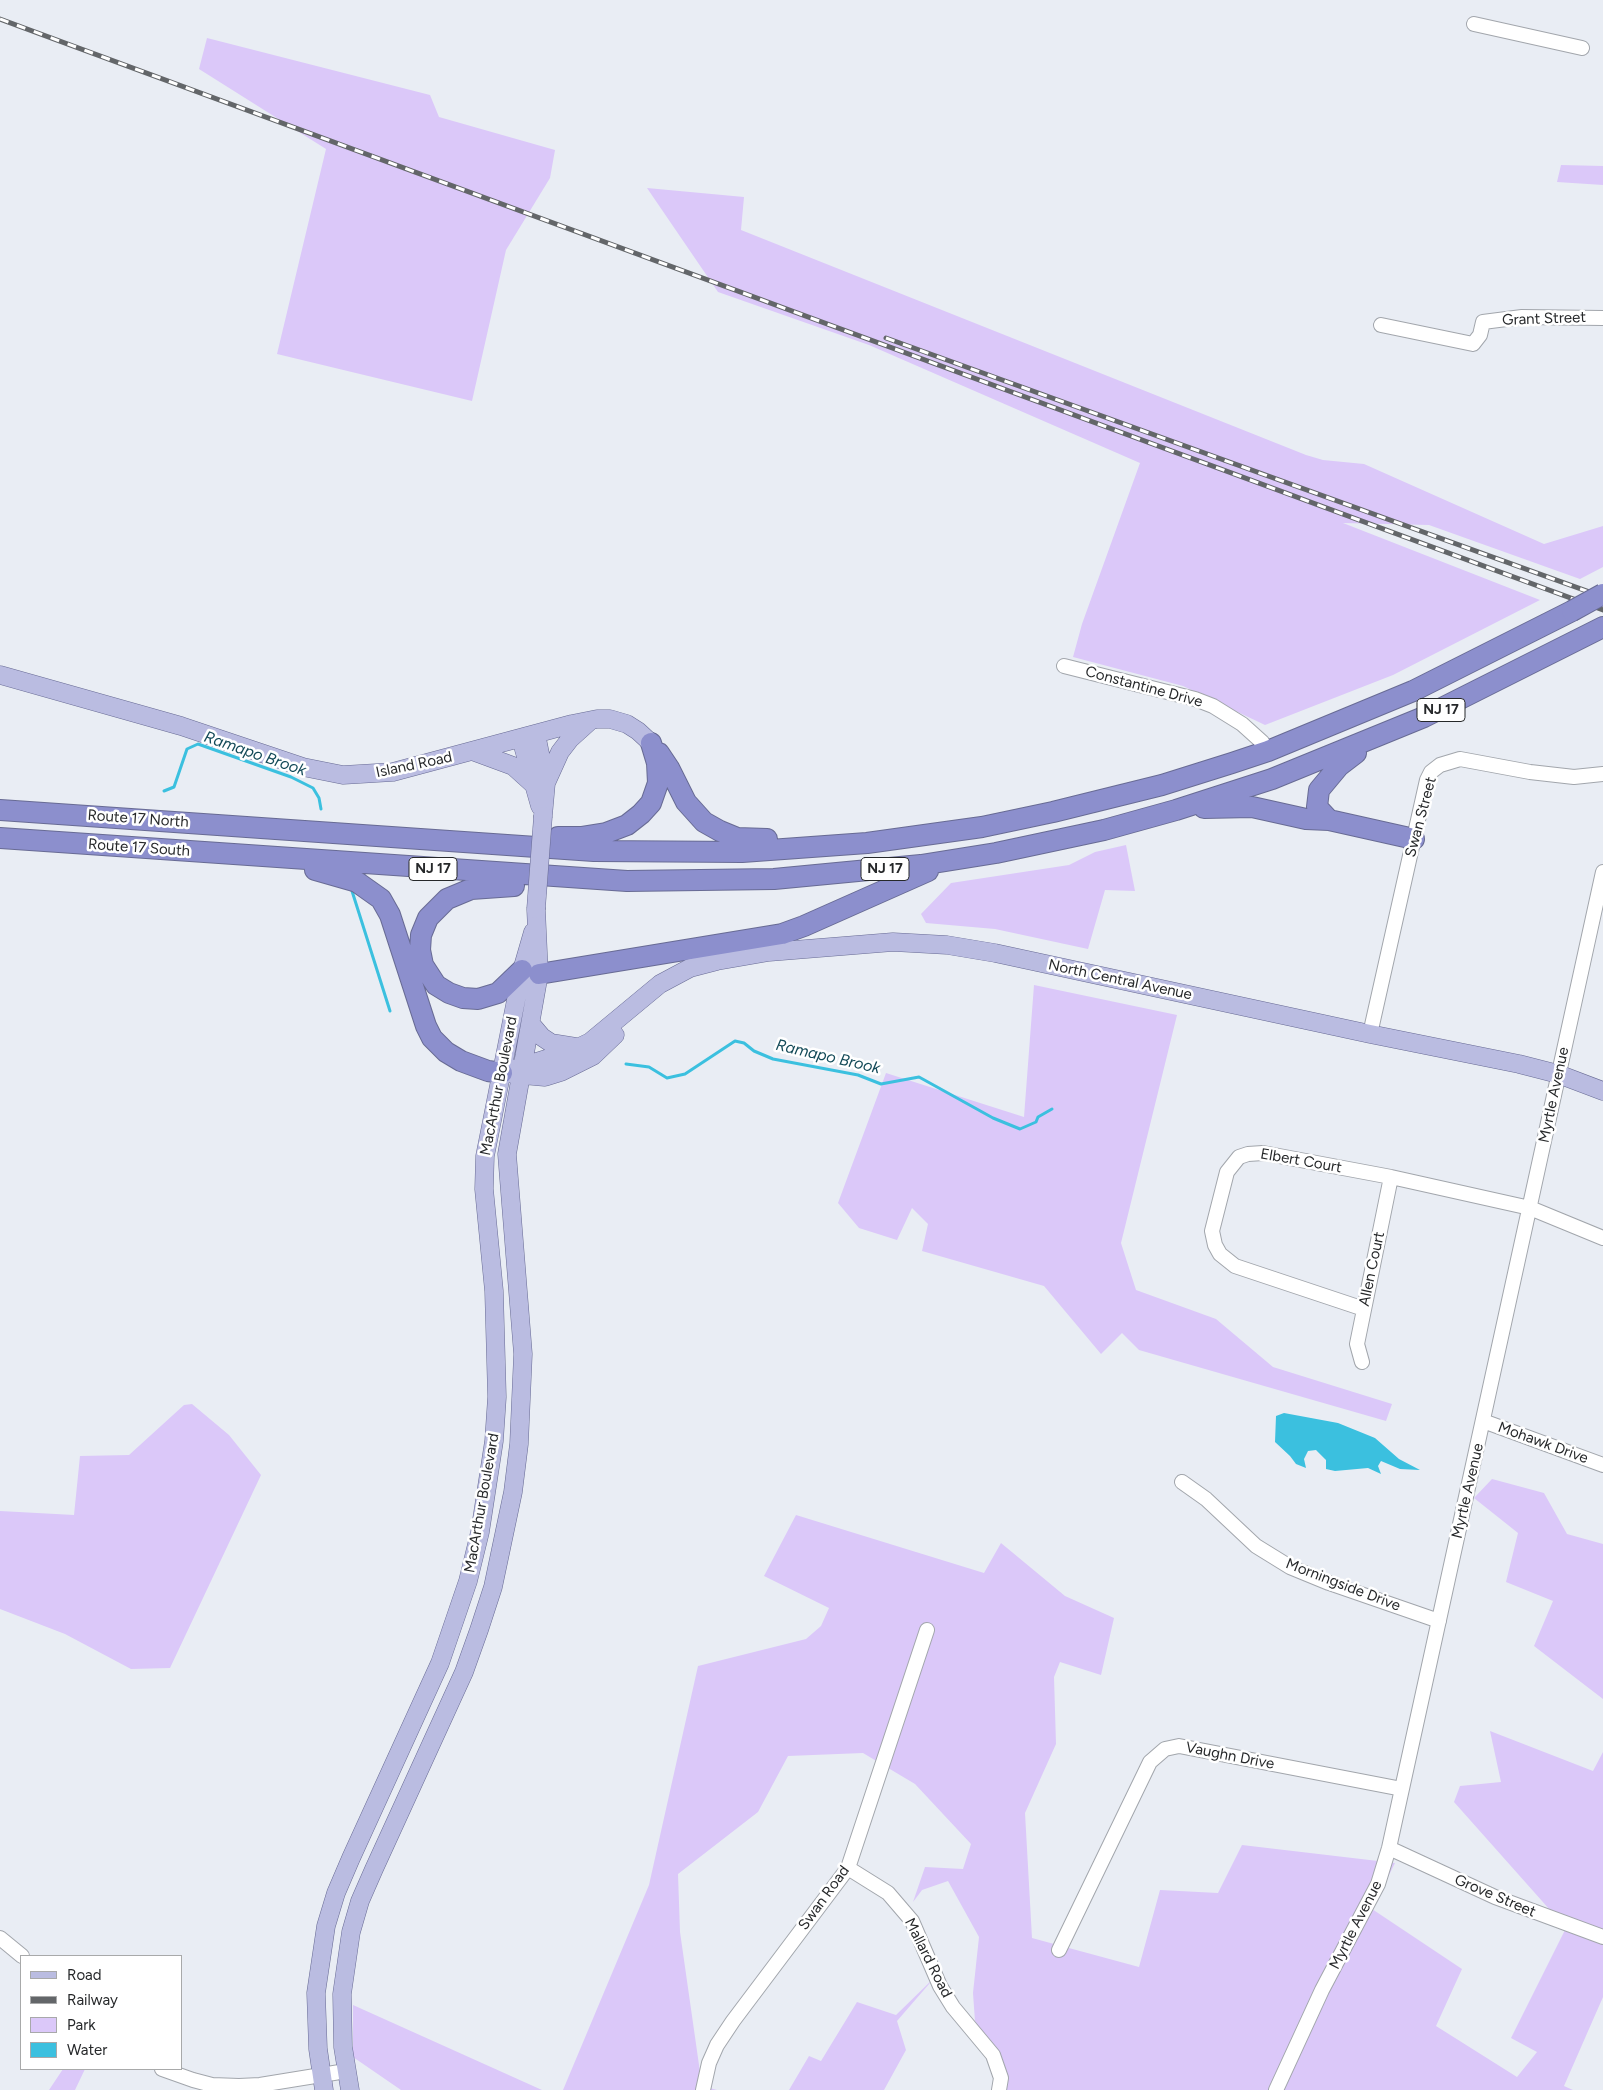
<!DOCTYPE html>
<html>
<head>
<meta charset="utf-8">
<style>
	body { margin:0 }
	#map { position:relative; width:1603px; height:2090px; overflow:hidden; background:#e9edf4; font-family:Figtree,sans-serif }
	canvas { display:block }
	.legend { position:absolute; left:20px; top:1955px; width:162px; height:115px; box-sizing:border-box; background:#fff; border:1px solid #a8a9aa; margin:0; padding:6px 9px; list-style:none; font-size:15px; color:#26282a }
	.legend li { display:flex; align-items:center; gap:10px; height:25px }
	.legend b { width:25px; border:1px solid #a8a9aa }
</style>
</head>
<body>
<div id="map">
<canvas width="1603" height="2090"></canvas>
<ul class="legend">
<li><b style="height:6px;background:#babce1"></b>Road</li>
<li><b style="height:6px;background:#636669"></b>Railway</li>
<li><b style="height:14px;background:#dbc8f9"></b>Park</li>
<li><b style="height:14px;background:#3bc0df"></b>Water</li>
</ul>
</div>
<script>
const c = document.querySelector('canvas').getContext('2d');
c.lineJoin = 'round';
function paint(path, color) { c.fillStyle = color; c.fill(path, 'evenodd'); }
const poly = rows => new Path2D(rows.map(r => 'M' + r).join(''));
function stroke(path, color, width, dash) { c.strokeStyle = color; c.lineWidth = width; c.lineCap = dash ? 'butt' : 'round'; c.setLineDash(dash || []); c.stroke(path); }
function drawText(font, color, halo, rows, align = 'center') {
  c.font = font + ' Figtree,sans-serif'; c.lineWidth = 5; c.setLineDash([]); c.textBaseline = 'middle'; c.strokeStyle = halo; c.fillStyle = color; for (const [text, x, y, turn = 0] of rows) {
    c.save(); c.translate(x, y); c.rotate((+turn || 0) * Math.PI / 180); c.textAlign = isNaN(turn) ? turn : align; if (halo) c.strokeText(text, 0, 0); c.fillText(text, 0, 0); c.restore();
  }
}
paint(poly([
	[207,38,430,95,439,117,555,150,550,178,506,250,472,401,277,354,326,149,199,69],
	[1561,165,1603,166,1603,185,1557,182],
	[647,188,744,197,741,230,1306,455,1323,460,1364,464,1544,544,1603,526,1603,567,1580,579,1429,525,1343,523,1540,600,1393,675,1265,725,1183,686,1073,657,1082,624,1140,463,869,345,718,292],
	[1126,845,1135,891,1105,890,1088,949,995,929,926,923,921,914,951,883,1069,865,1095,852],
	[1034,985,1177,1015,1121,1243,1136,1290,1216,1319,1273,1367,1392,1404,1386,1421,1139,1350,1122,1333,1101,1354,1044,1286,922,1251,928,1224,912,1208,897,1240,859,1228,838,1203,886,1073,1024,1117],
	[192,1404,229,1435,261,1475,170,1668,131,1669,65,1634,0,1609,0,1511,74,1515,80,1456,129,1455,184,1405],
	[1492,1479,1544,1493,1567,1534,1603,1544,1603,1699,1534,1646,1553,1601,1506,1582,1518,1533,1474,1498],
	[796,1515,984,1573,1001,1543,1065,1596,1114,1618,1101,1675,1060,1662,1054,1677,1056,1744,1025,1813,1032,1938,1139,1967,1160,1890,1218,1893,1242,1845,1395,1863,1372,1909,1462,1969,1436,2026,1517,2077,1537,2052,1511,2038,1566,1928,1454,1802,1460,1786,1501,1782,1490,1731,1593,1771,1603,1752,1603,1997,1564,2086,1573,2090,1002,2090,1003,2067,975,2021,973,1993,979,1937,948,1881,922,1890,913,1902,925,1867,963,1869,971,1844,915,1784,863,1753,788,1756,758,1812,678,1874,680,1932,702,2086,717,2090,563,2090,649,1885,698,1666,806,1639,821,1626,829,1608,764,1576],
	[936,1976,897,2021,906,2050,884,2090,789,2090,809,2056,821,2061,857,2002,896,2015],
	[353,2005,542,2090,401,2090,353,2057],
	[63,2069,85,2069,75,2090,49,2090]
]), '#dbc8f9');
paint(poly([
	[1284,1413,1338,1423,1375,1438,1399,1459,1420,1470,1400,1469,1381,1461,1378,1466,1381,1474,1368,1468,1335,1471,1326,1469,1326,1460,1316,1450,1308,1451,1304,1459,1306,1468,1296,1464,1290,1456,1275,1442,1276,1416]
]), '#3bc0df');
stroke(poly([
	[164,791,174,787,187,749,198,744,291,777,313,788,319,798,321,809],
	[352,891,390,1011],
	[626,1064,649,1067,667,1078,685,1074,735,1041,744,1043,754,1051,773,1059,858,1075,881,1084,919,1077,993,1118,1020,1129,1036,1122,1038,1117,1052,1109]
]), '#3bc0df', 3);
const minor = poly([
	[1474,24,1582,48],
	[1381,325,1473,344,1480,335,1483,322,1522,317,1603,318],
	[1064,666,1195,699,1213,706,1242,724,1262,742,1268,751],
	[1370,1034,1427,780,1431,772,1440,765,1460,759,1530,772,1574,777,1603,774],
	[1364,1309,1235,1266,1220,1254,1215,1245,1212,1231,1227,1172,1239,1157,1248,1154,1263,1153,1391,1177,1530,1208,1603,1238],
	[1362,1362,1357,1344,1391,1177],
	[1483,1421,1603,1465],
	[1182,1482,1206,1499,1256,1546,1290,1567,1329,1583,1439,1621],
	[1389,1848,1495,1897,1603,1937],
	[848,1868,888,1893,912,1921,940,1986,953,2007,993,2055,1001,2078,999,2090],
	[0,1938,22,1956],
	[1059,1950,1150,1762,1165,1749,1179,1746,1402,1789],
	[162,2069,193,2080,212,2085,239,2086,260,2085,346,2071],
	[703,2090,709,2063,717,2045,733,2021,848,1868,927,1630],
	[1276,2090,1322,1990,1378,1884,1389,1848,1603,872]
]);
const major = poly([
	[0,675,181,726,303,767,343,775,393,772,572,724,597,719,610,719,627,724,638,731,651,743],
	[536,734,546,783,543,816],
	[521,739,540,806],
	[475,752,513,766,534,785],
	[546,783,560,752,570,739,590,721],
	[531,1024,542,1037,551,1043,576,1047],
	[514,1069,571,1051,590,1042,660,984,690,968,717,961,769,952,893,942,947,945,995,953,1370,1034,1519,1064,1558,1074,1603,1091],
	[512,1074,545,1077,561,1072,593,1056,615,1035],
	[324,2090,318,2049,316,1993,326,1926,336,1893,351,1858,440,1663,468,1581,480,1532,494,1441,497,1397,494,1291,484,1189,485,1156,522,970,533,932],
	[350,2090,343,2047,342,1994,351,1932,360,1901,374,1869,464,1672,479,1630,493,1587,513,1492,519,1444,523,1354,507,1154,539,974,536,909]
]);
const highway = poly([
	[659,753,669,768,686,802,704,822,720,831,737,838,767,839],
	[1204,808,1252,807,1306,819,1329,820,1414,839],
	[0,810,594,851,742,852,867,843,982,827,1053,812,1162,785,1232,763,1268,751,1413,691,1572,611],
	[1329,820,1317,807,1319,790,1339,766,1356,753],
	[558,837,581,837,606,833,627,825,641,814,651,803,658,783,657,763,651,743],
	[0,838,627,881,774,879,921,865,996,853,1104,830,1176,810,1272,779,1424,717,1603,627],
	[315,870,357,882,381,899,390,915,426,1026,432,1038,446,1052,461,1061,488,1071,502,1073],
	[514,886,471,889,447,899,428,918,421,935,420,950,423,965,436,985,449,993,463,998,478,999,498,993,522,970],
	[539,974,782,934,804,926,928,871]
]);
stroke(minor, '#a2a6ac', 16);
stroke(major, '#686b94', 19);
stroke(highway, '#686b94', 22);
stroke(minor, '#fff', 14);
stroke(major, '#babce1', 18);
stroke(highway, '#8c8fcd', 20);
const rail = poly([
	[0,19,1603,610],
	[886,338,1603,597]
]);
stroke(rail, '#636669', 5);
stroke(rail, '#fff', 3, [9]);
const majorBridge = poly([
	[536,909,543,816]
]);
const highwayBridge = poly([
	[1572,611,1603,594]
]);
stroke(majorBridge, '#686b94', 19, []);
stroke(highwayBridge, '#686b94', 22, []);
stroke(majorBridge, '#babce1', 18);
stroke(highwayBridge, '#8c8fcd', 20);
for (const [x, y, w] of [
	[1441,710,48],
	[433,869,48],
	[885,869,48]
]) { const box = new Path2D(); box.roundRect(x - w / 2, y - 11.5, w, 23, 4); c.fillStyle = '#fff'; c.fill(box); stroke(box, '#26282a', 1); }
drawText('bold 14px', '#26282a', null, [
	["NJ 17",1441,710],
	["NJ 17",433,869],
	["NJ 17",885,869]
]);
drawText('15px', '#26282a', '#fff', [
	["Grant Street",1544,319,-2],
	["Constantine Drive",1144,687,15],
	["Island Road",414,765,-12],
	["Swan Street",1421,817,-75],
	["Route 17 North",138,819,4],
	["Route 17 South",139,848,4],
	["North Central Avenue",1120,980,12],
	["MacArthur Boulevard",499,1086,-79],
	["Myrtle Avenue",1554,1095,-78],
	["Elbert Court",1301,1161,10],
	["Allen Court",1372,1269,-78],
	["Mohawk Drive",1543,1443,20],
	["Myrtle Avenue",1468,1491,-77],
	["MacArthur Boulevard",482,1503,-80],
	["Morningside Drive",1343,1585,21],
	["Vaughn Drive",1230,1756,11],
	["Grove Street",1495,1896,23],
	["Swan Road",824,1898,-54],
	["Myrtle Avenue",1356,1925,-63],
	["Mallard Road",928,1958,63]
]);
drawText('italic 16px', '#134a58', '#fff', [
	["Ramapo Brook",255,754,19],
	["Ramapo Brook",828,1057,13]
]);
</script>
</body>
</html>
